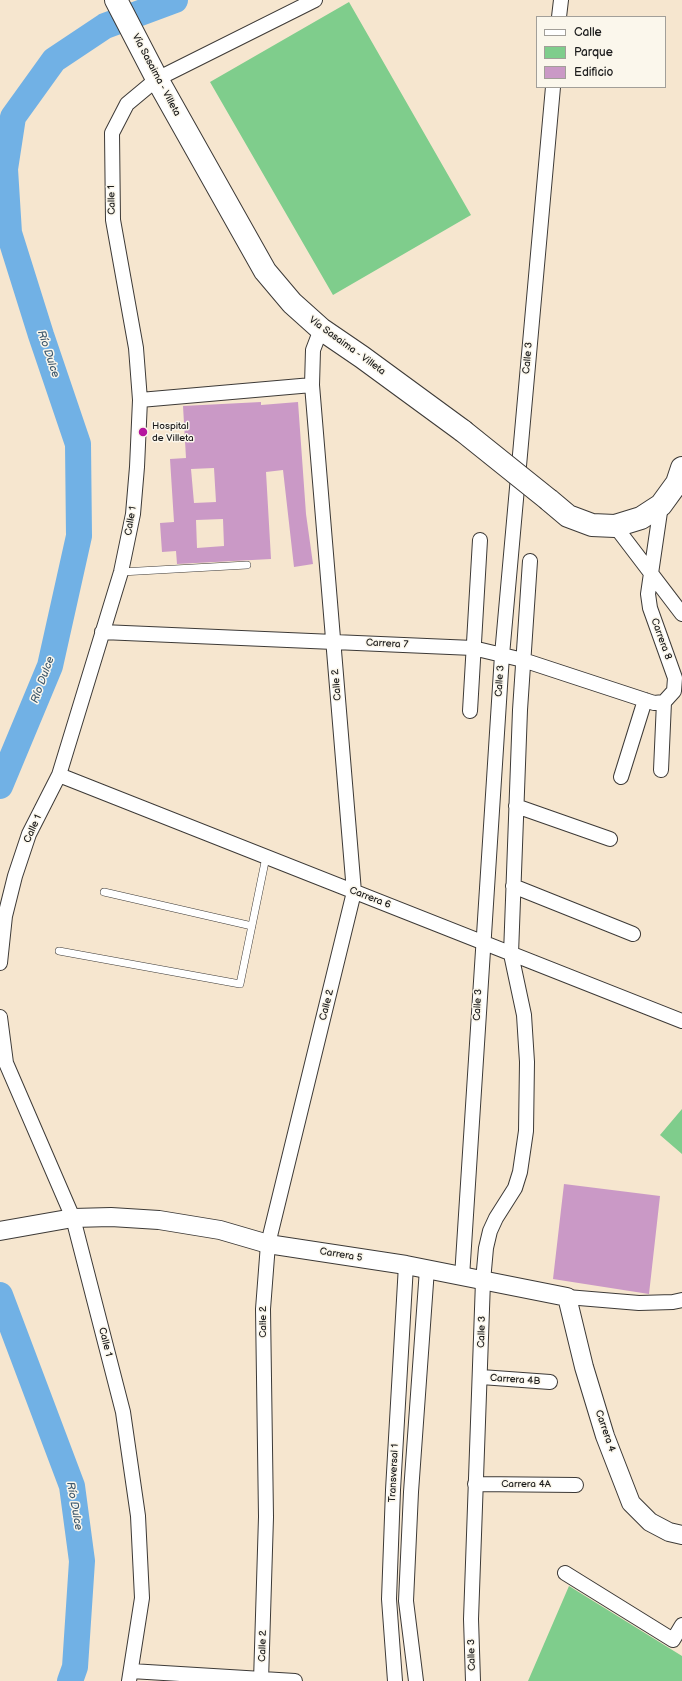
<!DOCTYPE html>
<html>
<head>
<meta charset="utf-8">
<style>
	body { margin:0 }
	#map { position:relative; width:682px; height:1681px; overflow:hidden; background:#f6e6cf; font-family:"Balsamiq Sans",sans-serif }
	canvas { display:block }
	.legend { position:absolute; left:536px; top:16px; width:130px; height:72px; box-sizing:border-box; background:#fbf7ec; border:1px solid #a29f99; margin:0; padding:5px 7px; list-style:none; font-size:12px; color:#1c1c1c }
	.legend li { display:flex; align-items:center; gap:8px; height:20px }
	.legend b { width:20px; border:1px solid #a29f99 }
</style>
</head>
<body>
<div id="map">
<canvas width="682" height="1681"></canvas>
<ul class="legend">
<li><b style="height:5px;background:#fff"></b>Calle</li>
<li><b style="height:11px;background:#7fcd8c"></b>Parque</li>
<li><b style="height:11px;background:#ca99c6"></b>Edificio</li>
</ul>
</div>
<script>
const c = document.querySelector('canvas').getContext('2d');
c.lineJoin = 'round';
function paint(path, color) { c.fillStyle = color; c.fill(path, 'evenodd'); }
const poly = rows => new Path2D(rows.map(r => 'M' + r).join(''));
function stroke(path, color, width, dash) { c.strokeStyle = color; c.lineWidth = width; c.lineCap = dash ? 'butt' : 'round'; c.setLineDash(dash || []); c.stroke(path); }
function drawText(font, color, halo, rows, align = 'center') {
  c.font = font + ' "Balsamiq Sans",sans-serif'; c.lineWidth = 3; c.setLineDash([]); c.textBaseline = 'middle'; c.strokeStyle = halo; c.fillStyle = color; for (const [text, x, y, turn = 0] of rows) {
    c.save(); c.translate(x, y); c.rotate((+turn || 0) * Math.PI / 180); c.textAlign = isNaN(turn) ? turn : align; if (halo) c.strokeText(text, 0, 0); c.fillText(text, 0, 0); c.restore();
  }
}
paint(poly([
	[349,2,471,215,333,295,210,82],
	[682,1109,682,1154,660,1135],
	[569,1586,682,1656,682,1681,528,1681]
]), '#7fcd8c');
stroke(poly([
	[0,786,50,666,79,536,78,444,41,335,9,233,5,169,13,117,54,60,105,26,175,0],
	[0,1295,72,1486,82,1561,75,1667,70,1681]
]), '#71b1e5', 26);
paint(poly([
	[261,402,261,405,298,402,306,514,313,564,294,567,283,470,266,472,271,559,177,564,176,551,162,552,160,523,174,522,170,459,186,458,183,406],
	[214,468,216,502,194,503,191,469],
	[223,519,224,546,197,548,196,520],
	[564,1184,660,1196,649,1294,553,1279]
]), '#ca99c6');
const service = poly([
	[121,572,247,565],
	[104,892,252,926],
	[59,951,240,984,266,857]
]);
const minor = poly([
	[559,17,561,0],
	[140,400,312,385],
	[615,526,682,614],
	[102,632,473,648,523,660,654,703,664,702],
	[470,711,480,540],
	[661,770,664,702,674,691,675,678,650,608,648,594,661,505],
	[59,775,682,1021],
	[621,777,645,700],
	[516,806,610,839],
	[513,886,633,934],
	[0,963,5,916,15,876,29,834,59,775,121,572,133,514,137,467,140,400,136,348,113,220,112,133,127,104,157,79,315,0],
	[0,1017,6,1063,73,1218,123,1412,138,1516,142,1598,129,1681],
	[462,1277,502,655,553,87],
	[567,1297,639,1303,673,1302,682,1300],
	[481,1377,550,1382],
	[475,1484,576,1485],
	[565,1573,673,1640,682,1625],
	[131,1671,295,1681],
	[261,1681,266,1517,263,1309,268,1244,354,892,312,385,313,350,321,329],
	[395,1681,389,1599,393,1490,406,1265],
	[416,1681,406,1601,411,1492,427,1269],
	[473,1681,471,1619,483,1281,486,1248,490,1231,496,1218,515,1188,520,1172,526,1131,527,1062,524,1015,511,954,520,710,530,561]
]);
const tertiary = poly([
	[0,1231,73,1218,111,1217,159,1220,220,1230,268,1244,406,1265,567,1297,584,1367,605,1436,631,1503,650,1522,669,1532,682,1535]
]);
const primary = poly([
	[116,0,157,79,265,271,292,303,321,329,362,357,463,431],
	[549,500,568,516,592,525,615,526,641,518,661,505,677,483,682,468]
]);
stroke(service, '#3d3a37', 8);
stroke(minor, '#3d3a37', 16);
stroke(tertiary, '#3d3a37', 20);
stroke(primary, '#3d3a37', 24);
stroke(service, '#fff', 7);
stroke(minor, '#fff', 14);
stroke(tertiary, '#fff', 18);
stroke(primary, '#fff', 22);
const primaryBridge = poly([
	[463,431,549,500]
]);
stroke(primaryBridge, '#3d3a37', 24, []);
stroke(primaryBridge, '#fff', 22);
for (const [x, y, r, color] of [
	[143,432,5,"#b5179e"]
]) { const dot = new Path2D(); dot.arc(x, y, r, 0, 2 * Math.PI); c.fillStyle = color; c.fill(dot); stroke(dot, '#fbf7ec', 1.5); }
drawText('10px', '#1c1c1c', '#fbf7ec', [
	["Vía Sasaima - Villeta",156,75,62],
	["Calle 1",112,200,-91],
	["Vía Sasaima - Villeta",347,346,36],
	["Calle 3",528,358,-85],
	["Calle 1",131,521,-80],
	["Carrera 8",661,639,70],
	["Carrera 7",387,644,3],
	["Calle 3",500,681,-86],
	["Calle 2",337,685,-95],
	["Calle 1",33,829,-66],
	["Carrera 6",370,898,21],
	["Calle 2",327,1005,-76],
	["Calle 3",478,1005,-87],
	["Carrera 5",341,1255,9],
	["Calle 2",263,1322,-90],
	["Calle 3",482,1332,-88],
	["Calle 1",105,1342,76],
	["Carrera 4B",515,1380,4],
	["Carrera 4",605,1431,71],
	["Transversal 1",394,1473,-87],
	["Carrera 4A",526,1484],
	["Calle 2",263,1646,-88],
	["Calle 3",472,1655,-92]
]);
drawText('10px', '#1c1c1c', '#fbf7ec', [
	["Hospital",152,426],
	["de Villeta",152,438]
], 'left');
drawText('italic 11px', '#3e586c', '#fbf7ec', [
	["Río Dulce",48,354,72],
	["Río Dulce",43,680,-70],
	["Río Dulce",74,1506,80]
]);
</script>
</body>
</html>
